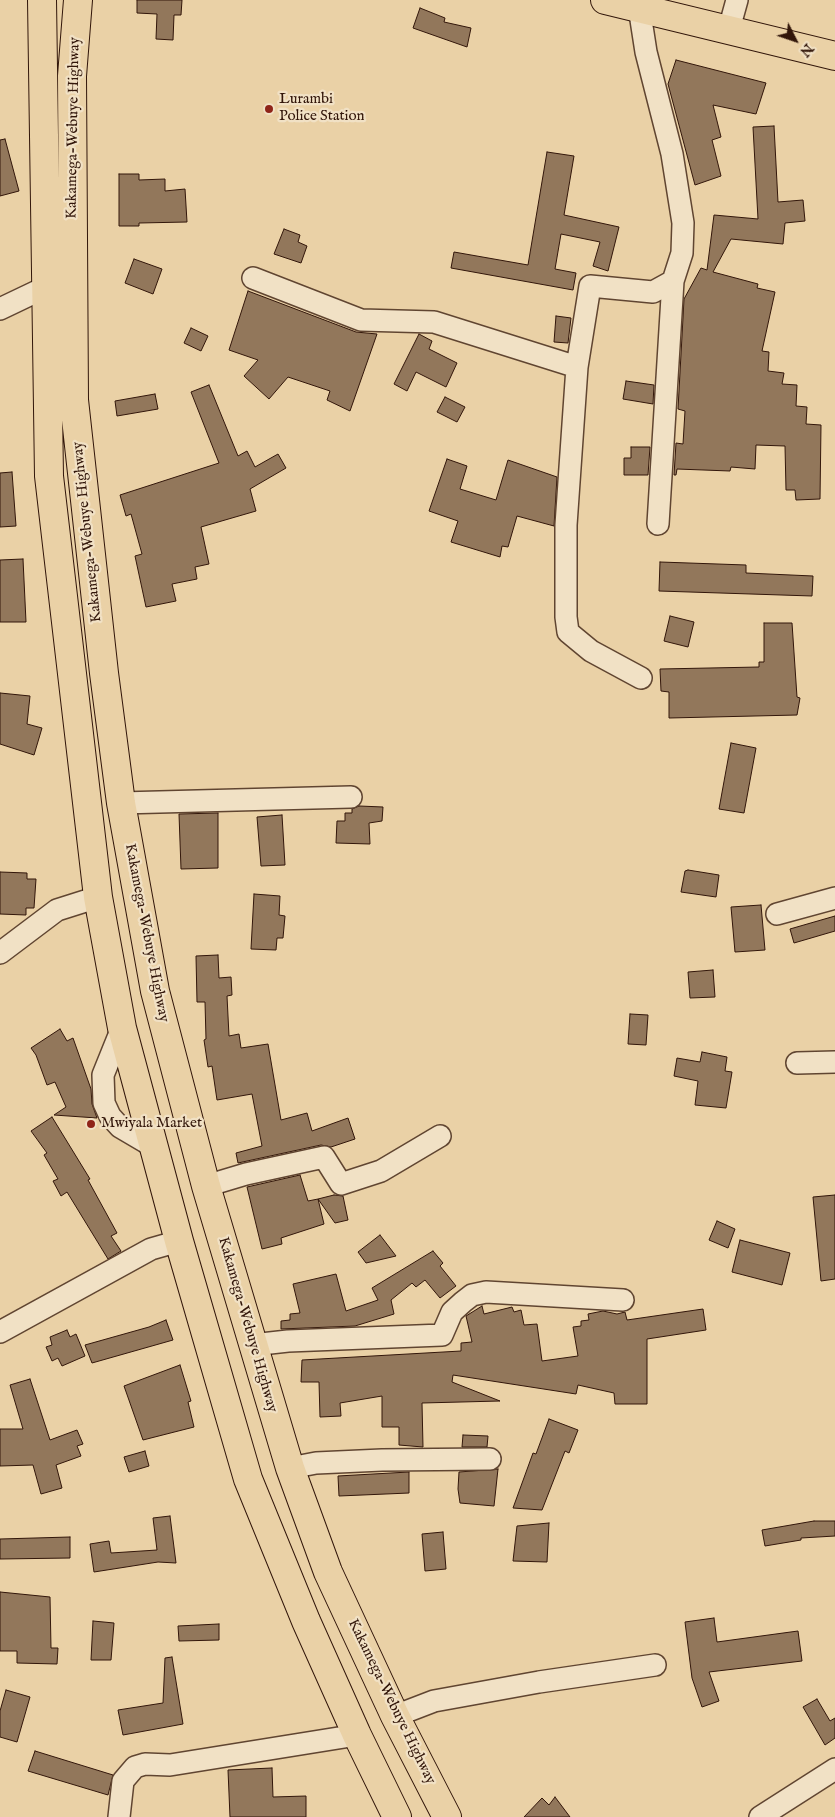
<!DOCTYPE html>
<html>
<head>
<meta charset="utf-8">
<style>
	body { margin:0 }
	#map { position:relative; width:835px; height:1817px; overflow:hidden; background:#ead1a6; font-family:"IM FELL English",serif }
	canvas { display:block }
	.north { position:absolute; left:770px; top:15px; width:50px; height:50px; -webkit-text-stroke:4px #f1e1c5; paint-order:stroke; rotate:131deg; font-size:14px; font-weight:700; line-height:20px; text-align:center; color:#32160a }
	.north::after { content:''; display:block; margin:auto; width:18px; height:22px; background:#32160a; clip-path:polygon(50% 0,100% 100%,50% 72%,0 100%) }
</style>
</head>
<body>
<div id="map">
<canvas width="835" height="1817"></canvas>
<div class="north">N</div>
</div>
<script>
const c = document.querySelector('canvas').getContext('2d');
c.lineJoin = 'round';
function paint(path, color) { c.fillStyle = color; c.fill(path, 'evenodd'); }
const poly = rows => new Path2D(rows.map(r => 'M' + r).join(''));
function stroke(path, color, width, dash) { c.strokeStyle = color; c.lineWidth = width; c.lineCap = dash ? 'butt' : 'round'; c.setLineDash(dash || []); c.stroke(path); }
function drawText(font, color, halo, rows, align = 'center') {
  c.font = font + ' "IM FELL English",serif'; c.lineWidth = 4.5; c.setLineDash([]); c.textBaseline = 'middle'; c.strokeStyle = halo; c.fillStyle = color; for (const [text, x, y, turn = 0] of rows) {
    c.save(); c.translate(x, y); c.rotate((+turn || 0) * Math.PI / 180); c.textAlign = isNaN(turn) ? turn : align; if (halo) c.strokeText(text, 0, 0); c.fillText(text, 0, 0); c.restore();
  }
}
const building = poly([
	[137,0,182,0,181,15,174,15,173,40,156,39,157,14,137,13,137,0],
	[420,8,445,18,444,22,471,28,467,47,413,28,420,8],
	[676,60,766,83,756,114,713,105,721,137,712,140,721,176,695,185,668,84,676,60],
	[774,126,778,202,803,200,805,221,785,223,783,244,731,239,713,272,758,284,757,288,775,292,762,351,769,352,768,371,784,373,782,384,797,385,796,406,807,407,806,424,821,425,820,499,796,500,795,490,786,490,785,446,756,445,755,469,731,467,730,471,677,469,676,475,674,475,676,443,683,444,685,411,678,409,684,299,701,268,707,270,714,215,758,219,753,127,774,126],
	[5,139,19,191,0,196,0,140,5,139],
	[547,152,574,156,564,215,619,227,608,271,593,266,600,242,561,234,555,269,576,273,573,290,451,268,454,252,528,265,547,152],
	[119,174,139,174,139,180,165,179,165,191,185,189,187,222,139,223,139,226,119,226,119,174],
	[284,229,300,235,298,242,307,246,301,263,274,254,284,229],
	[134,259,162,269,153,294,125,283,134,259],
	[248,291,356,332,377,334,350,411,327,400,330,391,288,377,269,399,244,376,258,360,229,350,248,291],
	[556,316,571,318,568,343,554,342,556,316],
	[191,328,208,336,201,351,184,343,191,328],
	[419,334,432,341,429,349,457,363,446,387,416,372,407,391,394,384,419,334],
	[626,381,654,385,653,404,623,399,626,381],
	[209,385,238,456,247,451,255,467,278,454,286,468,250,489,256,511,201,527,209,564,195,567,197,579,172,584,176,601,146,607,135,556,142,554,131,514,126,516,120,495,219,463,191,392,209,385],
	[155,394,158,409,117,416,115,401,155,394],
	[445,397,465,407,457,422,437,412,445,397],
	[631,447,650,447,648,475,624,475,624,458,631,458,631,447],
	[447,459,467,466,460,489,496,500,508,460,557,477,554,526,517,516,508,547,502,546,500,557,451,542,458,521,429,511,447,459],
	[12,472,16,526,0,527,0,473,12,472],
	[23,559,26,622,0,622,0,560,23,559],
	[660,562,746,565,746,573,813,576,812,596,659,591,660,562],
	[670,616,694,622,688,647,664,641,670,616],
	[764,623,792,623,797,697,800,698,797,715,669,718,669,692,661,691,660,669,759,667,759,662,764,662,764,623],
	[0,693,30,696,27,724,42,728,34,755,0,744,0,693],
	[731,743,756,748,744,813,719,809,731,743],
	[359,806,383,807,382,821,369,823,370,844,336,843,337,821,345,821,345,813,352,813,352,809,359,806],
	[218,813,218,868,181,869,179,814,218,813],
	[282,815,285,865,261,866,257,817,282,815],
	[688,870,719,875,716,897,681,892,685,871,688,870],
	[0,872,27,873,27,879,36,879,34,908,26,908,26,915,0,914,0,872],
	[254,894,280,896,279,915,285,916,283,938,277,938,276,950,251,949,254,894],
	[761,905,765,950,735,952,731,907,761,905],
	[835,916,835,931,794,943,790,929,835,916],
	[218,955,219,978,231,977,232,995,227,996,229,1036,239,1034,241,1048,268,1044,281,1120,307,1113,312,1131,348,1118,355,1139,331,1147,321,1145,238,1163,236,1153,262,1146,252,1094,217,1100,212,1066,208,1067,204,1040,206,1039,205,1002,197,1002,196,956,218,955],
	[713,970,715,997,690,998,688,972,713,970],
	[630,1014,648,1015,646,1045,628,1044,630,1014],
	[60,1029,67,1041,73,1038,91,1089,92,1104,97,1118,54,1115,66,1107,55,1082,47,1085,36,1055,31,1048,60,1029],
	[702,1052,727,1057,725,1071,732,1072,726,1108,695,1105,698,1081,674,1076,677,1058,700,1062,702,1052],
	[52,1117,90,1179,88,1180,117,1233,111,1236,121,1251,108,1259,67,1192,61,1196,53,1181,58,1179,44,1155,47,1153,31,1131,52,1117],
	[300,1175,308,1201,318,1199,324,1224,281,1238,282,1244,262,1249,247,1187,300,1175],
	[334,1195,343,1196,348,1220,335,1223,318,1199,334,1195],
	[835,1195,835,1279,821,1281,813,1197,835,1195],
	[717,1221,735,1229,728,1248,709,1240,717,1221],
	[380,1235,396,1256,366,1263,358,1252,380,1235],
	[740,1240,790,1253,782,1285,732,1272,740,1240],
	[433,1251,443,1263,440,1266,456,1286,440,1298,425,1280,416,1287,412,1283,391,1300,394,1314,355,1326,281,1329,281,1321,290,1320,290,1314,300,1313,293,1284,336,1274,346,1311,378,1300,372,1288,433,1251],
	[482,1306,484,1314,512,1307,514,1312,521,1310,524,1325,537,1324,542,1361,578,1356,573,1327,581,1326,581,1321,589,1320,588,1314,603,1311,617,1314,625,1312,627,1320,703,1309,706,1330,647,1339,647,1404,615,1404,614,1393,578,1385,576,1394,453,1375,452,1382,500,1401,422,1403,423,1447,399,1445,399,1427,382,1427,382,1396,340,1403,341,1416,320,1417,319,1382,301,1382,302,1360,461,1351,461,1343,472,1342,466,1316,482,1306],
	[166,1320,173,1340,92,1363,85,1345,149,1327,166,1320],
	[67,1330,70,1337,76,1334,85,1356,62,1366,58,1358,52,1361,46,1347,52,1345,50,1337,67,1330],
	[180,1365,191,1401,188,1402,194,1427,143,1440,124,1386,180,1365],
	[30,1379,50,1440,77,1430,83,1444,77,1446,81,1456,56,1465,62,1488,41,1494,33,1465,0,1466,0,1429,23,1429,10,1385,30,1379],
	[549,1419,578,1430,569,1453,565,1451,542,1510,513,1508,533,1453,536,1454,549,1419],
	[463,1435,488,1436,487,1447,462,1447,463,1435],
	[145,1451,149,1466,129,1472,124,1457,145,1451],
	[498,1469,494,1506,460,1503,458,1489,459,1472,498,1469],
	[409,1472,409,1493,339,1496,338,1476,409,1472],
	[170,1516,176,1563,158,1562,94,1572,90,1544,109,1541,111,1553,157,1550,153,1518,170,1516],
	[814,1521,835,1521,835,1536,801,1538,801,1540,765,1546,762,1530,814,1521],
	[549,1523,547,1562,513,1561,517,1526,549,1523],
	[443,1532,446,1569,425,1571,422,1534,443,1532],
	[70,1537,70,1558,0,1559,0,1539,70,1537],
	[0,1592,50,1597,51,1648,58,1648,57,1664,17,1663,17,1651,0,1651,0,1592],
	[714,1618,717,1642,798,1631,802,1661,709,1672,719,1701,702,1707,692,1678,685,1622,714,1618],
	[93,1621,114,1623,111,1660,91,1660,93,1621],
	[219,1624,219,1640,179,1641,178,1626,219,1624],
	[172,1657,183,1724,123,1735,118,1710,163,1703,165,1658,172,1657],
	[6,1690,30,1697,17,1742,0,1737,0,1711,6,1690],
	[817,1699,830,1721,835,1718,835,1738,825,1745,803,1707,817,1699],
	[35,1751,113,1775,108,1795,28,1771,35,1751],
	[272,1768,273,1797,306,1796,306,1817,230,1817,228,1770,272,1768],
	[555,1797,570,1817,524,1817,542,1798,549,1805,555,1797]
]);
paint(building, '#92775b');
stroke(building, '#32160a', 1);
const minor = poly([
	[639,7,646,52,672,154,683,223,682,253,673,281,653,292,590,286,577,367,566,525,566,617,568,632,591,651,641,678],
	[729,29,737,0],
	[253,278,361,320,434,322,577,367],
	[0,309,46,287],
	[658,524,673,281],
	[121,803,351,797],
	[777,914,835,898],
	[0,953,57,910,98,897],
	[122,1028,103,1075,104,1103,110,1116,120,1127,154,1147],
	[797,1063,835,1062],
	[206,1186,246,1174,324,1157,341,1184,381,1171,440,1136],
	[0,1332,151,1249,179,1241],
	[252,1345,288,1341,442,1335,452,1312,463,1302,472,1295,486,1292,623,1300],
	[290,1468,316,1463,382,1460,490,1459],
	[395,1716,434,1701,539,1682,655,1665],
	[119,1817,123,1781,135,1767,145,1764,170,1765,357,1735],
	[760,1817,835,1769]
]);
const major = poly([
	[605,0,835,56]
]);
const highway = poly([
	[42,0,49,476,98,897,122,1028,179,1241,248,1479,306,1621,357,1735,397,1817],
	[78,0,72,76,74,400,104,673,121,803,155,991,206,1186,290,1468,328,1572,395,1716,447,1817]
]);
stroke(minor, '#604531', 24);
stroke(major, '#32160a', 30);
stroke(highway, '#32160a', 30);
stroke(minor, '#f1e1c5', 21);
stroke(major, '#ead1a6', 28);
stroke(highway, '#ead1a6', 28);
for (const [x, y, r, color] of [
	[269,109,5,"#8f2418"],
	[91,1124,5,"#8f2418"]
]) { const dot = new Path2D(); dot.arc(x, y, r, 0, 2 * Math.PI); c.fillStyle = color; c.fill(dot); stroke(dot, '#f1e1c5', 2); }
drawText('15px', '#32160a', '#f1e1c5', [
	["Lurambi",279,100],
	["Police Station",279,117],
	["Mwiyala Market",101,1124]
], 'left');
drawText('15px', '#32160a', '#f1e1c5', [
	["Kakamega-Webuye Highway",74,128,-89],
	["Kakamega-Webuye Highway",88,532,-96],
	["Kakamega-Webuye Highway",146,933,79],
	["Kakamega-Webuye Highway",247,1325,74],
	["Kakamega-Webuye Highway",391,1702,64]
]);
</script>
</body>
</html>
